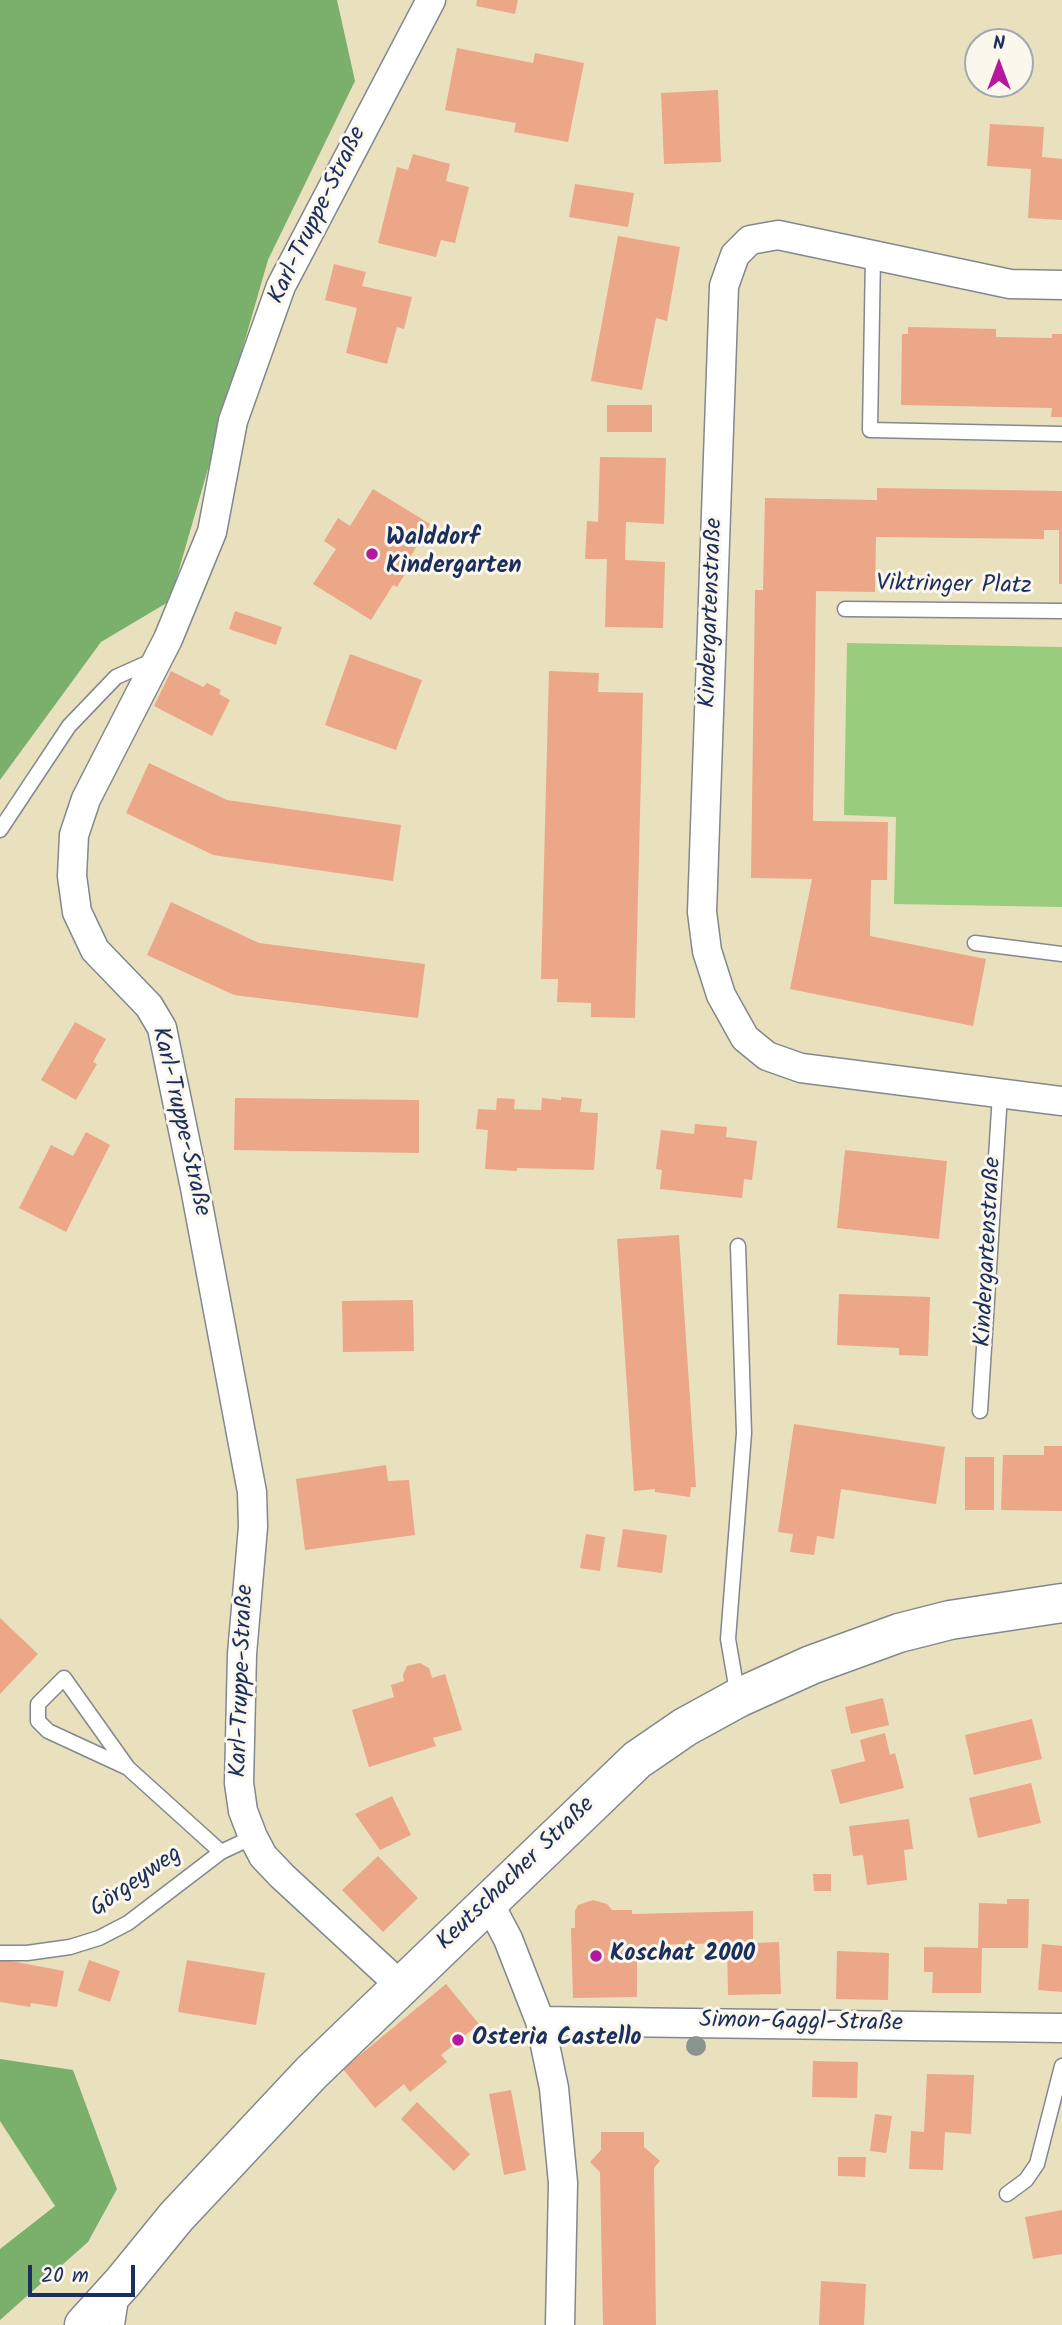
<!DOCTYPE html>
<html>
<head>
<meta charset="utf-8">
<style>
	body { margin:0 }
	#map { position:relative; width:1062px; height:2325px; overflow:hidden; background:#e9e1be; font-family:Kalam,sans-serif }
	canvas { display:block }
	.north { position:absolute; left:964px; top:28px; width:70px; height:70px; box-sizing:border-box; background:#fbf7ec; border:2px solid #a1a7b3; border-radius:50%; rotate:0deg; font-size:19px; font-weight:700; line-height:28px; text-align:center; color:#1b2f5e }
	.north::after { content:''; display:block; margin:auto; width:24px; height:32px; background:#b5179e; clip-path:polygon(50% 0,100% 100%,50% 72%,0 100%) }
	.scale { position:absolute; left:28px; top:2265px; width:107px; height:32px; box-sizing:border-box; border:4px solid #1b2f5e; border-top:0; padding-left:9px; font-size:21px; line-height:24px; white-space:nowrap; color:#1b2f5e; -webkit-text-stroke:5px #fbf7ec; paint-order:stroke }
</style>
</head>
<body>
<div id="map">
<canvas width="1062" height="2325"></canvas>
<div class="north">N</div>
<div class="scale">20 m</div>
</div>
<script>
const c = document.querySelector('canvas').getContext('2d');
c.lineJoin = 'round';
function paint(path, color) { c.fillStyle = color; c.fill(path, 'evenodd'); }
const poly = rows => new Path2D(rows.map(r => 'M' + r).join(''));
function stroke(path, color, width, dash) { c.strokeStyle = color; c.lineWidth = width; c.lineCap = dash ? 'butt' : 'round'; c.setLineDash(dash || []); c.stroke(path); }
function drawText(font, color, halo, rows, align = 'center') {
  c.font = font + ' Kalam,sans-serif'; c.lineWidth = 6; c.setLineDash([]); c.textBaseline = 'middle'; c.strokeStyle = halo; c.fillStyle = color; for (const [text, x, y, turn = 0] of rows) {
    c.save(); c.translate(x, y); c.rotate((+turn || 0) * Math.PI / 180); c.textAlign = isNaN(turn) ? turn : align; if (halo) c.strokeText(text, 0, 0); c.fillText(text, 0, 0); c.restore();
  }
}
paint(poly([
	[847,643,1062,647,1062,907,894,904,896,817,844,815]
]), '#99cc7c');
paint(poly([
	[0,0,337,0,355,81,268,260,170,601,101,642,0,780],
	[0,2059,73,2070,117,2189,88,2242,0,2320,0,2249,55,2206,0,2121]
]), '#7ab06c');
paint(poly([
	[477,0,518,0,515,14,476,6],
	[457,48,533,63,535,53,584,63,568,142,514,132,516,123,445,110],
	[718,90,721,162,664,164,661,93],
	[990,124,1044,127,1042,157,1062,159,1062,220,1028,218,1031,169,987,166],
	[413,154,450,164,446,181,469,187,455,243,441,240,436,257,378,243,397,167,408,170],
	[575,184,634,193,628,227,569,217],
	[618,236,680,247,667,321,656,318,642,390,591,381],
	[334,264,366,272,362,286,412,297,404,329,397,327,387,364,346,353,357,308,325,300],
	[908,327,996,329,996,337,1052,338,1052,334,1062,334,1062,417,1051,417,1052,408,901,405,902,334,908,334],
	[607,405,652,405,652,432,607,432],
	[600,457,666,458,664,524,626,522,625,560,665,562,663,628,605,627,607,559,585,559,587,521,598,522],
	[877,488,1062,491,1062,584,1059,584,1059,530,1044,530,1044,539,876,537,875,592,816,591,813,821,888,822,887,880,871,880,870,936,986,959,973,1026,790,989,812,879,751,878,755,590,763,590,765,498,877,500],
	[373,489,430,524,409,559,413,561,397,587,393,585,371,620,313,584,336,549,324,541,338,518,350,526],
	[235,611,282,627,276,645,229,629],
	[350,654,422,680,396,750,325,725],
	[171,671,203,687,207,683,221,690,219,694,230,700,212,736,154,706],
	[549,671,599,673,598,692,643,693,635,1018,591,1017,591,1003,557,1002,558,979,541,979],
	[149,763,227,800,401,825,393,881,213,855,126,813],
	[171,902,259,943,425,964,418,1018,234,995,147,955],
	[75,1022,106,1039,93,1062,97,1064,76,1100,41,1080],
	[561,1097,582,1099,580,1112,598,1113,594,1170,517,1168,517,1171,485,1169,488,1130,476,1129,478,1109,496,1110,497,1098,515,1099,514,1109,541,1110,542,1098,561,1100],
	[235,1098,419,1100,419,1153,234,1150],
	[695,1124,727,1127,726,1137,757,1141,752,1180,744,1179,742,1198,660,1189,662,1170,656,1169,661,1130,694,1134],
	[86,1132,110,1145,66,1232,19,1208,51,1145,73,1156],
	[845,1150,947,1161,939,1239,837,1228],
	[679,1235,696,1487,691,1487,690,1497,655,1492,655,1489,634,1491,617,1239],
	[839,1294,930,1297,928,1356,899,1355,899,1348,837,1345],
	[413,1300,414,1351,343,1352,342,1301],
	[794,1424,945,1447,936,1504,841,1489,834,1539,817,1536,814,1555,790,1552,793,1534,778,1532],
	[1044,1446,1062,1446,1062,1511,1001,1510,1003,1455,1044,1455],
	[965,1457,994,1457,994,1510,965,1510],
	[386,1465,388,1481,409,1480,415,1535,305,1550,296,1479],
	[623,1529,667,1535,662,1573,617,1567],
	[586,1534,605,1537,600,1571,580,1568],
	[0,1618,38,1654,0,1694],
	[420,1663,429,1668,432,1678,445,1674,462,1730,433,1738,436,1746,369,1767,352,1710,394,1697,391,1685,404,1681,403,1675,407,1666],
	[883,1698,889,1725,851,1734,845,1707],
	[1032,1719,1042,1759,974,1775,965,1735],
	[885,1733,890,1755,895,1753,904,1788,840,1804,831,1770,865,1761,860,1740],
	[1031,1783,1041,1823,978,1838,969,1798],
	[392,1796,411,1835,380,1850,355,1814],
	[909,1819,913,1849,904,1850,907,1880,867,1885,863,1855,853,1856,849,1826],
	[378,1856,418,1898,383,1932,342,1890],
	[813,1874,831,1874,831,1891,814,1891],
	[1007,1899,1029,1899,1028,1948,982,1948,981,1993,932,1993,933,1972,924,1972,924,1947,978,1948,979,1903,1007,1904],
	[593,1900,607,1904,612,1910,632,1910,632,1914,753,1911,753,1943,779,1942,781,1994,728,1995,727,1943,654,1945,655,1948,633,1948,633,1961,637,1961,637,1997,573,1998,571,1928,575,1928,575,1911,578,1905],
	[1042,1944,1062,1946,1062,1992,1038,1990],
	[837,1951,889,1953,888,2000,836,1999],
	[0,1959,64,1971,57,2007,31,2003,30,2007,0,2002],
	[89,1960,120,1971,110,2002,78,1991],
	[187,1960,265,1973,256,2025,178,2012],
	[446,1984,479,2024,441,2055,447,2062,410,2092,404,2084,375,2108,343,2069],
	[813,2061,858,2062,857,2098,812,2097],
	[927,2074,974,2075,971,2134,945,2132,943,2170,909,2169,911,2131,924,2132],
	[511,2090,526,2170,504,2175,489,2094],
	[417,2102,470,2154,454,2171,401,2119],
	[875,2114,892,2116,886,2153,870,2151],
	[601,2132,644,2132,644,2147,660,2161,654,2168,656,2325,603,2325,600,2172,590,2162,601,2150],
	[838,2157,866,2157,865,2177,838,2176],
	[1062,2210,1062,2254,1033,2259,1025,2217],
	[821,2281,866,2284,864,2325,819,2325]
]), '#eca688');
const service = poly([
	[873,255,870,430,1062,434],
	[845,609,1062,611],
	[0,830,69,726,116,677,154,660],
	[975,943,1062,954],
	[980,1411,1000,1094],
	[738,1697,728,1639,744,1433,738,1246],
	[128,1768,48,1731,38,1721,38,1704,64,1678,128,1768,221,1852],
	[0,1953,27,1953,70,1947,99,1938,128,1923,221,1852,253,1837],
	[1007,2194,1026,2180,1037,2164,1062,2066],
	[117,2325,121,2299]
]);
const minor = poly([
	[1062,285,1010,284,778,235,750,240,735,255,724,286,702,912,707,951,721,995,745,1038,767,1056,801,1068,1062,1101],
	[489,1903,508,1939,540,2021,554,2088,563,2183,560,2325],
	[401,1986,282,1876,263,1856,253,1837,243,1811,239,1783,242,1654,253,1527,252,1492,195,1188,162,1028,149,1006,95,950,77,912,72,876,74,835,86,799,168,639,212,532,233,421,281,286,431,0],
	[540,2021,1062,2028]
]);
const secondary = poly([
	[84,2325,123,2282,176,2217,311,2073,637,1760,685,1727,738,1698,811,1665,899,1633,950,1620,1062,1603]
]);
stroke(service, '#82888e', 17);
stroke(minor, '#82888e', 31);
stroke(secondary, '#82888e', 41);
stroke(service, '#fff', 14);
stroke(minor, '#fff', 28);
stroke(secondary, '#fff', 38);
c.fillStyle = '#89958e';
for (const [x, y] of [
	[696,2046]
]) { c.beginPath(); c.arc(x, y, 10, 0, 2 * Math.PI); c.fill(); }
for (const [x, y, r, color] of [
	[372,554,7,"#b5179e"],
	[596,1956,7,"#b5179e"],
	[458,2040,7,"#b5179e"]
]) { const dot = new Path2D(); dot.arc(x, y, r, 0, 2 * Math.PI); c.fillStyle = color; c.fill(dot); stroke(dot, '#fbf7ec', 2.5); }
drawText('24px', '#1b2f5e', '#fbf7ec', [
	["Karl-Truppe-Straße",319,216,-64],
	["Viktringer Platz",954,587,1],
	["Kindergartenstraße",713,613,-88],
	["Karl-Truppe-Straße",179,1122,77],
	["Kindergartenstraße",990,1252,-87],
	["Karl-Truppe-Straße",244,1681,-88],
	["Keutschacher Straße",517,1875,-44],
	["Görgeyweg",137,1883,-35],
	["Simon-Gaggl-Straße",801,2024,1]
]);
drawText('bold 24px', '#1b2f5e', '#fbf7ec', [
	["Walddorf",386,540],
	["Kindergarten",386,568],
	["Koschat 2000",610,1956],
	["Osteria Castello",472,2040]
], 'left');
</script>
</body>
</html>
